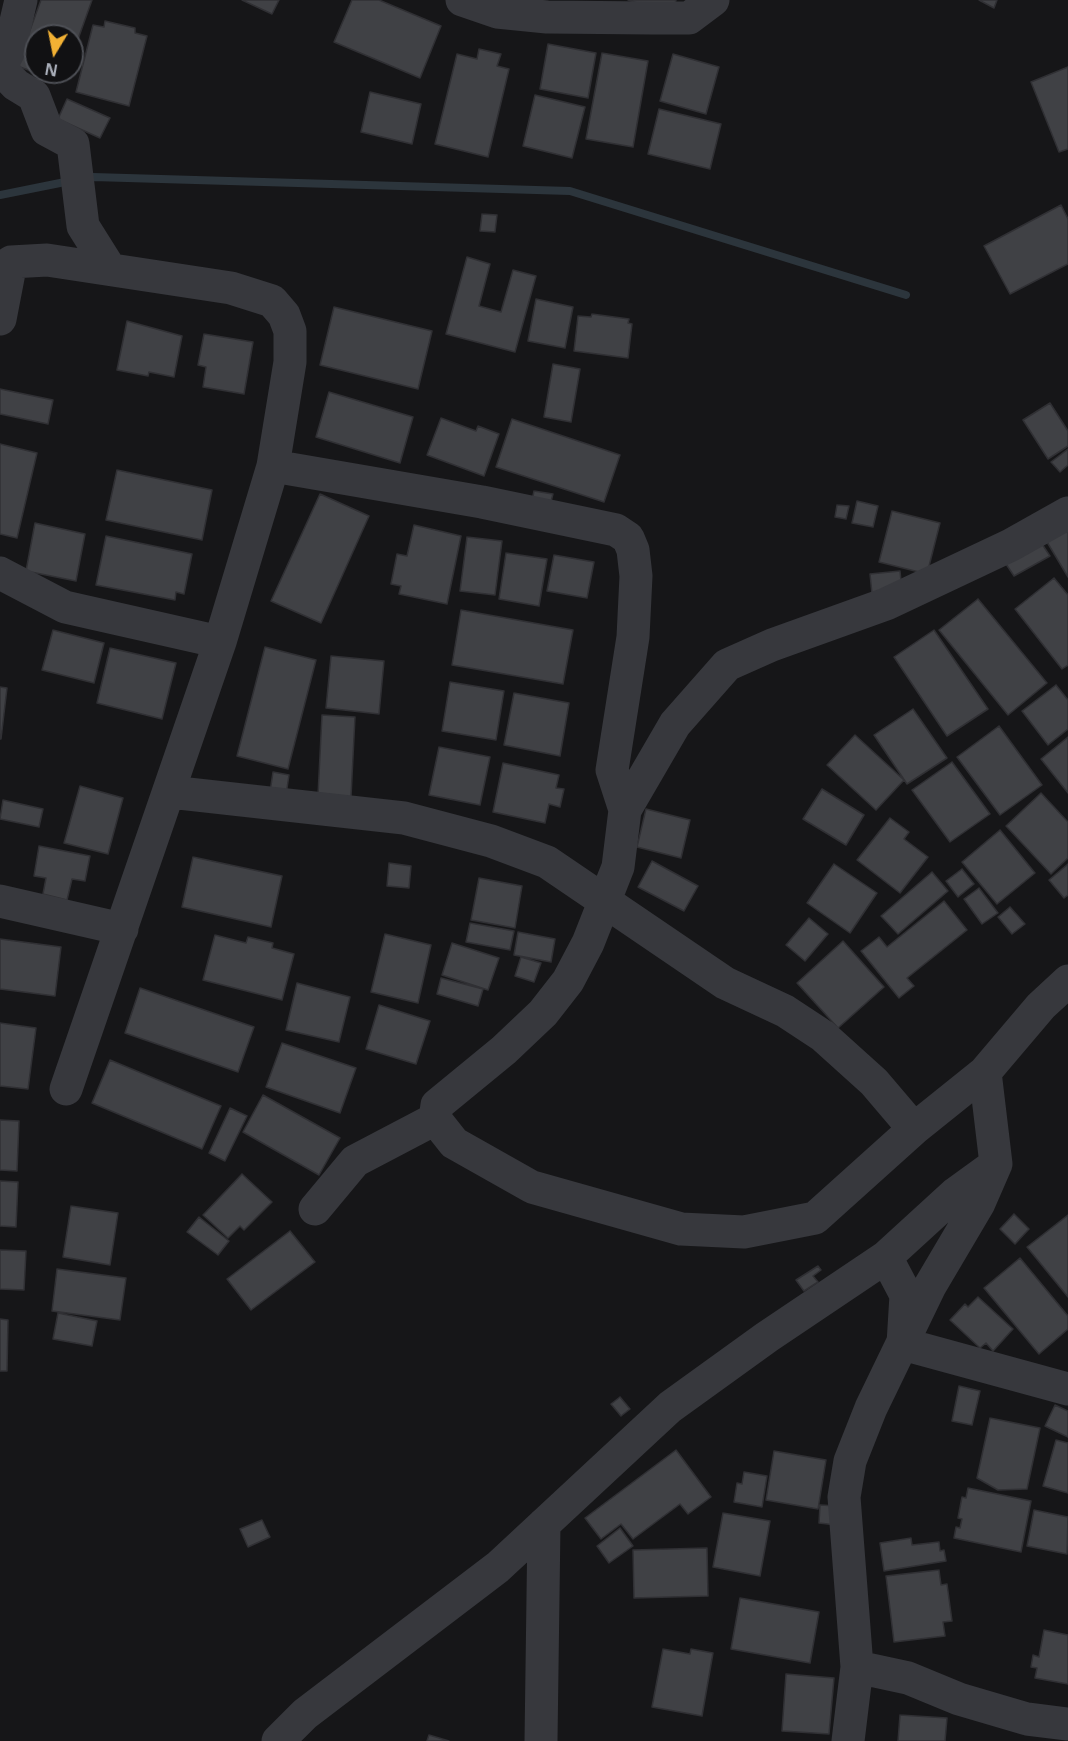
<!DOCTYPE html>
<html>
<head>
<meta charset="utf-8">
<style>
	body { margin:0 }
	#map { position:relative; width:1068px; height:1741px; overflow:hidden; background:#161618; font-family:"Noto Sans",sans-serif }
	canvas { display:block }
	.north { position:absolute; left:24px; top:24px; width:60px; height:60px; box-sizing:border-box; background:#111113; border:2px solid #4d4f55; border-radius:50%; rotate:190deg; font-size:16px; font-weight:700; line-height:24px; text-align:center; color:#a8adb8 }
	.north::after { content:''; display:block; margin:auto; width:21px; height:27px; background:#f2b134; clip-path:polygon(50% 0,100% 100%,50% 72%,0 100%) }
</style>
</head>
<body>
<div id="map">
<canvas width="1068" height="1741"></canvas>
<div class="north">N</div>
</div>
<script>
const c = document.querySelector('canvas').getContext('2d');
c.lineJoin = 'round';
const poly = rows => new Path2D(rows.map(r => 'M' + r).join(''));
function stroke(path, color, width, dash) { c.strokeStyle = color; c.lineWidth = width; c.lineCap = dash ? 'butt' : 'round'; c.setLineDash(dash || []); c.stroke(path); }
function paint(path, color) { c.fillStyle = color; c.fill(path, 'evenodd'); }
stroke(poly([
	[82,179,93,177,570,191,906,295],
	[0,195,70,181]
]), '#2c353c', 8);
const building = poly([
	[41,0,92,0,72,56,72,36,36,36,36,72,66,72,63,82,17,66,41,0],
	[242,0,279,0,272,14,242,0],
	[352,0,379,0,441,26,420,78,334,42,352,0],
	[628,0,676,0,672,14,628,0],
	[979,0,997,0,994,8,979,0],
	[105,21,135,28,135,33,147,36,129,106,76,92,93,25,104,27,105,21],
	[548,44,596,53,588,98,540,89,548,44],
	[479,49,501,54,497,66,509,69,488,157,435,144,457,54,477,59,479,49],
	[602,53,648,61,633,147,586,139,602,53],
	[673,54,719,67,706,114,660,101,673,54],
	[1068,67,1068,149,1059,152,1031,82,1068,67],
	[370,92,421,104,412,144,361,132,370,92],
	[535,95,585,107,572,158,523,146,535,95],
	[67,99,110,118,100,138,58,119,67,99],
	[659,109,721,124,710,169,648,154,659,109],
	[1061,205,1068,219,1068,264,1010,294,984,246,1061,205],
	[482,214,497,215,495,232,480,231,482,214],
	[467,257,490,264,479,306,501,312,513,270,536,276,515,352,446,334,467,257],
	[536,299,573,307,565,348,528,341,536,299],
	[334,307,432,331,418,389,320,365,334,307],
	[592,314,629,319,628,323,632,324,628,358,574,351,578,316,591,317,592,314],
	[127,321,182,336,174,377,149,372,148,376,117,370,127,321],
	[204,334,253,342,244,394,203,387,206,367,198,365,204,334],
	[553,364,580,369,571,422,544,417,553,364],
	[0,389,53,400,48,424,0,414,0,389],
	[329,392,413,417,400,463,316,437,329,392],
	[1050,403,1068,431,1068,446,1048,459,1023,420,1050,403],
	[441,418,476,431,478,426,499,434,484,476,427,455,441,418],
	[512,419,620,455,604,502,496,467,512,419],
	[0,444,37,453,17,538,0,534,0,444],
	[1068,449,1068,465,1060,472,1051,462,1068,449],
	[117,470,212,490,202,540,106,520,117,470],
	[534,491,553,494,549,509,531,505,534,491],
	[320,494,369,516,321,623,271,601,320,494],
	[857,501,878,506,873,527,852,523,857,501],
	[837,505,849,506,846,519,835,517,837,505],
	[892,511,940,523,927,574,879,562,892,511],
	[35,523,85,534,76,581,26,571,35,523],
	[414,525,461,536,447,604,399,594,401,586,391,584,397,554,407,556,414,525],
	[1068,529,1068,577,1047,542,1068,529],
	[1036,535,1050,556,1014,576,1002,558,1036,535],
	[106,536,192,554,184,594,176,592,175,600,96,585,106,536],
	[467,537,502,541,495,595,460,591,467,537],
	[506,553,547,559,539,606,499,599,506,553],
	[554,555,594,562,587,598,547,591,554,555],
	[900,571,902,591,872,594,870,574,900,571],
	[1054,578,1068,595,1068,665,1062,669,1015,609,1054,578],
	[978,599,1047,683,1008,715,939,630,978,599],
	[461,610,573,630,563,684,452,665,461,610],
	[53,630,104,643,94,683,42,670,53,630],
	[934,630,988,709,947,736,894,657,934,630],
	[265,647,316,660,288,769,237,756,265,647],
	[110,648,176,663,162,719,97,703,110,648],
	[331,656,384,661,379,714,326,708,331,656],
	[450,682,504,691,496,740,442,731,450,682],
	[1056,685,1068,700,1068,729,1048,745,1022,711,1056,685],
	[0,687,7,688,1,739,0,739,0,687],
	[514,693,569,703,560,756,504,745,514,693],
	[913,709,947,758,907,784,874,735,913,709],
	[322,715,355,717,351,797,318,795,322,715],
	[999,726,1042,785,1000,815,957,757,999,726],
	[855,735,904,780,876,810,827,765,855,735],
	[1068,737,1068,793,1041,759,1068,737],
	[439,747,490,757,480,805,429,795,439,747],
	[952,762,990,814,950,842,912,790,952,762],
	[503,763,559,775,556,788,564,789,560,807,549,804,545,823,493,812,503,763],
	[273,772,289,775,286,795,270,792,273,772],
	[80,786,123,798,108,854,64,843,80,786],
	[822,789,864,815,846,845,803,819,822,789],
	[1041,793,1068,822,1068,858,1051,874,1006,826,1041,793],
	[3,800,43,809,39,827,0,819,3,800],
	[646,809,690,820,681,858,637,847,646,809],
	[890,818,909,832,904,839,928,857,900,893,857,860,890,818],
	[1000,830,1035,873,997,904,962,862,1000,830],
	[39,846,90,856,85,881,72,879,67,900,43,894,46,878,34,876,39,846],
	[193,857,282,876,271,927,182,907,193,857],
	[652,861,698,886,684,911,638,887,652,861],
	[389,863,411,866,409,888,387,886,389,863],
	[834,864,877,893,850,933,807,903,834,864],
	[1068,864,1068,895,1064,898,1049,880,1068,864],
	[962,869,974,884,958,897,946,881,962,869],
	[932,872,948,891,898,934,881,916,932,872],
	[479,878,522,886,515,928,471,920,479,878],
	[979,888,998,913,982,924,964,899,979,888],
	[944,901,967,930,907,978,914,986,899,998,861,951,879,937,887,947,944,901],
	[1010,907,1025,924,1012,934,998,917,1010,907],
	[809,918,828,934,805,961,786,945,809,918],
	[470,923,514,931,510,950,466,942,470,923],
	[518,932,555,939,551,962,514,955,518,932],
	[385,934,431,945,418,1003,371,992,385,934],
	[215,935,246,943,248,937,273,943,272,948,294,954,282,1000,203,980,215,935],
	[0,939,61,947,55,996,0,989,0,939],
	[843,941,884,987,838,1028,797,983,843,941],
	[452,943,499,958,488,990,442,975,452,943],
	[521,957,541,963,534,982,515,976,521,957],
	[441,978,483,989,478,1006,437,994,441,978],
	[297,983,350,997,339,1042,286,1030,297,983],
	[140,988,254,1027,238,1072,125,1033,140,988],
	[379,1005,430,1021,416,1064,366,1049,379,1005],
	[0,1023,36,1028,28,1089,0,1086,0,1023],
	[282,1043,356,1068,340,1113,266,1087,282,1043],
	[110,1060,221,1106,202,1149,92,1103,110,1060],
	[263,1095,340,1138,319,1175,243,1132,263,1095],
	[230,1108,247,1116,225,1161,209,1153,230,1108],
	[0,1120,19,1121,17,1171,0,1170,0,1120],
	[242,1174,272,1202,244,1230,240,1226,228,1238,203,1215,242,1174],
	[0,1181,18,1182,16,1227,0,1226,0,1181],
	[71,1206,118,1213,110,1265,63,1257,71,1206],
	[1014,1214,1029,1229,1015,1244,1000,1229,1014,1214],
	[1068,1215,1068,1297,1027,1247,1068,1215],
	[199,1217,229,1241,218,1255,187,1232,199,1217],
	[290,1231,315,1262,251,1310,227,1279,290,1231],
	[0,1250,26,1251,24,1290,0,1289,0,1250],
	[1020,1258,1068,1316,1068,1329,1039,1354,984,1288,1020,1258],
	[818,1266,821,1270,813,1276,818,1282,804,1291,796,1280,818,1266],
	[57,1269,126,1278,120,1320,52,1311,57,1269],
	[978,1297,1013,1329,993,1351,986,1343,980,1348,950,1320,965,1304,968,1307,978,1297],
	[58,1313,97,1321,92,1346,53,1339,58,1313],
	[0,1319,8,1320,7,1371,0,1371,0,1319],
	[959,1386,980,1391,972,1425,952,1421,959,1386],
	[620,1397,630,1409,621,1416,611,1404,620,1397],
	[1055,1405,1068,1411,1068,1437,1045,1426,1055,1405],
	[990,1418,1040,1428,1027,1489,998,1490,977,1478,990,1418],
	[1056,1440,1068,1443,1068,1493,1043,1486,1056,1440],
	[676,1450,711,1497,688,1514,680,1504,633,1539,621,1524,601,1539,585,1518,676,1450],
	[774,1451,826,1460,818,1509,766,1500,774,1451],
	[744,1472,767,1476,762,1507,734,1502,737,1483,742,1484,744,1472],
	[968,1488,1031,1501,1021,1552,954,1538,956,1527,960,1528,962,1519,958,1518,962,1497,966,1498,968,1488],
	[820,1505,838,1506,836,1525,819,1523,820,1505],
	[1034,1510,1068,1517,1067,1554,1027,1546,1034,1510],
	[723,1513,770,1521,760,1576,713,1567,723,1513],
	[262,1520,270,1537,248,1547,240,1529,262,1520],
	[620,1528,633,1546,609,1563,597,1546,620,1528],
	[911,1538,912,1545,939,1542,940,1551,944,1550,946,1561,884,1571,880,1543,911,1538],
	[707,1548,708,1596,634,1598,633,1550,707,1548],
	[939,1570,941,1585,947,1584,952,1621,943,1622,945,1636,894,1642,886,1576,939,1570],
	[740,1598,819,1612,810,1663,731,1649,740,1598],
	[1044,1630,1068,1635,1068,1684,1035,1678,1037,1668,1031,1667,1033,1655,1039,1657,1044,1630],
	[663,1649,690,1654,691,1649,713,1653,702,1716,652,1707,663,1649],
	[786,1674,834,1678,829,1734,782,1731,786,1674],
	[900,1715,947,1718,945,1741,898,1741,900,1715],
	[429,1735,449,1741,427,1741,429,1735]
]);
paint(building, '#404145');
stroke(building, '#303034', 1.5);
stroke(poly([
	[21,0,9,51,2,64,7,76,16,85,34,96,47,130,73,144,83,226,110,269],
	[462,0,497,12,547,17,652,18,689,18,713,0],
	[0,319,11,262,47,260,231,288,272,301,284,315,290,331,290,362,273,466,220,642,66,1089],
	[273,466,482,502,616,530,628,538,633,550,636,576,633,637,612,770,625,810,618,867,588,943,568,981,543,1013,504,1050,437,1105,435,1119,454,1143,532,1187,681,1229,744,1232,815,1218,914,1129,985,1072,1041,1006,1068,981],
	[0,573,65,607,220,642],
	[170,792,404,818,491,841,547,862,725,983,785,1011,823,1036,874,1082,914,1129],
	[625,810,675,724,727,665,772,645,886,604,1011,545,1068,513],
	[0,901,122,929],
	[315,1209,355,1161,435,1119],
	[886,1257,906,1295,903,1344,1068,1389],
	[857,1667,908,1678,959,1699,1027,1719,1068,1724],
	[278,1741,305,1714,498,1567,670,1407,767,1337,886,1257,956,1193,996,1164],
	[541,1741,544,1524],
	[848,1741,857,1667,844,1497,850,1461,871,1408,930,1286,979,1203,996,1164,985,1072]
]), '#37383d', 33);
</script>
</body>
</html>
